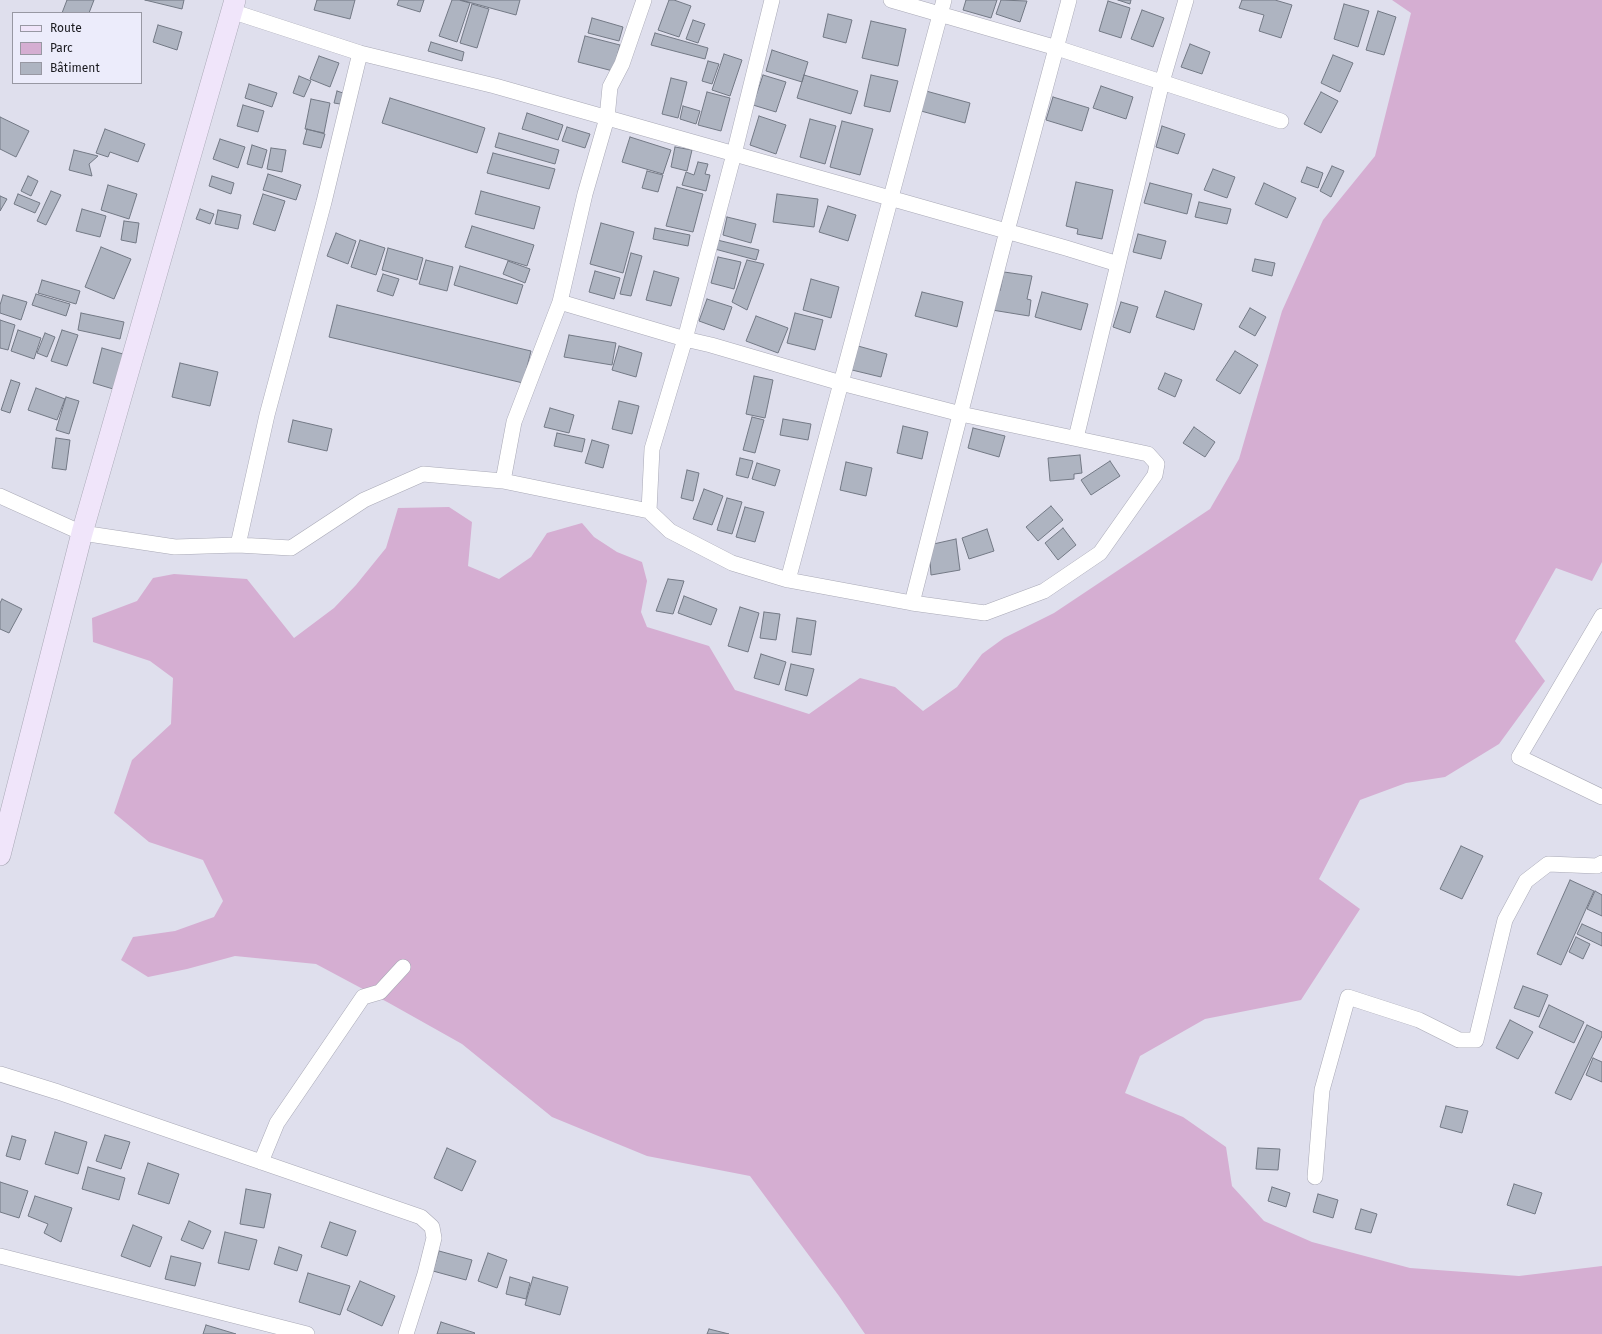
<!DOCTYPE html>
<html>
<head>
<meta charset="utf-8">
<style>
	body { margin:0 }
	#map { position:relative; width:1602px; height:1334px; overflow:hidden; background:#dfdfed; font-family:"Fira Sans",sans-serif }
	canvas { display:block }
	.legend { position:absolute; left:12px; top:12px; width:130px; height:72px; box-sizing:border-box; background:#ececfb; border:1px solid #9898a3; margin:0; padding:5px 7px; list-style:none; font-size:12px; color:#1a1a1f }
	.legend li { display:flex; align-items:center; gap:8px; height:20px }
	.legend b { width:20px; border:1px solid #9898a3 }
</style>
</head>
<body>
<div id="map">
<canvas width="1602" height="1334"></canvas>
<ul class="legend">
<li><b style="height:5px;background:#f0e5fa"></b>Route</li>
<li><b style="height:11px;background:#d5aed2"></b>Parc</li>
<li><b style="height:11px;background:#aeb4c1"></b>Bâtiment</li>
</ul>
</div>
<script>
const c = document.querySelector('canvas').getContext('2d');
c.lineJoin = 'round';
function paint(path, color) { c.fillStyle = color; c.fill(path, 'evenodd'); }
const poly = rows => new Path2D(rows.map(r => 'M' + r).join(''));
function stroke(path, color, width, dash) { c.strokeStyle = color; c.lineWidth = width; c.lineCap = dash ? 'butt' : 'round'; c.setLineDash(dash || []); c.stroke(path); }
paint(poly([
	[1392,0,1602,0,1602,562,1592,581,1556,568,1515,641,1545,681,1499,744,1445,777,1406,783,1360,800,1319,879,1360,909,1301,1000,1205,1019,1140,1056,1125,1093,1183,1117,1226,1147,1232,1186,1264,1221,1312,1242,1410,1268,1519,1276,1602,1266,1602,1334,865,1334,839,1296,750,1176,647,1156,552,1117,462,1044,389,1003,316,964,235,956,187,969,148,977,121,960,133,937,175,931,214,917,223,901,203,860,149,842,114,813,132,760,171,724,173,678,150,661,93,642,92,618,137,601,153,578,174,574,247,579,294,638,334,608,356,585,386,548,398,508,449,507,472,522,468,566,499,579,531,557,547,533,582,523,594,537,617,552,642,562,647,581,641,612,647,627,709,646,735,690,809,714,860,678,895,687,923,711,957,687,982,654,1004,638,1054,613,1210,509,1239,459,1282,311,1323,220,1375,156,1411,13]
]), '#d5aed2');
const building = poly([
	[67,0,94,0,89,13,62,13,67,0],
	[145,0,184,0,182,9,145,0],
	[317,0,355,0,350,19,314,10,317,0],
	[399,0,424,0,420,12,397,5,399,0],
	[452,0,459,0,470,3,457,42,439,36,452,0],
	[461,0,520,0,516,15,461,0],
	[669,0,674,0,691,6,679,37,658,30,669,0],
	[966,0,997,0,991,18,963,10,966,0],
	[1001,0,1027,1,1020,22,996,14,1001,0],
	[1118,0,1131,0,1130,4,1118,0],
	[1242,0,1275,0,1292,5,1281,38,1259,31,1264,15,1239,8,1242,0],
	[1108,1,1130,8,1121,38,1099,31,1108,1],
	[472,4,489,9,477,48,460,43,472,4],
	[1344,4,1369,11,1358,47,1334,39,1344,4],
	[1142,10,1164,18,1153,47,1131,39,1142,10],
	[1378,11,1396,17,1384,55,1366,50,1378,11],
	[828,14,852,20,846,43,823,37,828,14],
	[592,18,623,27,619,41,588,33,592,18],
	[693,20,705,24,698,43,686,39,693,20],
	[871,21,906,29,898,66,862,58,871,21],
	[158,25,182,32,177,50,153,42,158,25],
	[655,33,708,48,705,59,651,45,655,33],
	[585,36,620,45,613,71,578,62,585,36],
	[431,42,464,52,462,61,428,51,431,42],
	[1190,44,1210,52,1202,74,1181,67,1190,44],
	[772,50,808,62,802,82,766,71,772,50],
	[724,54,742,60,730,96,712,90,724,54],
	[1333,55,1353,63,1340,92,1321,83,1333,55],
	[319,56,339,63,330,87,310,79,319,56],
	[708,61,719,64,712,84,702,81,708,61],
	[763,75,786,82,776,112,753,105,763,75],
	[804,75,858,91,851,114,797,98,804,75],
	[871,75,898,81,890,112,864,106,871,75],
	[299,76,311,81,304,97,293,93,299,76],
	[671,78,687,82,678,118,662,114,671,78],
	[249,84,277,93,272,107,245,98,249,84],
	[1101,86,1133,97,1126,119,1093,108,1101,86],
	[337,91,343,93,340,104,334,103,337,91],
	[926,91,970,103,965,123,921,111,926,91],
	[707,92,730,98,721,131,698,125,707,92],
	[1321,92,1338,101,1321,133,1304,124,1321,92],
	[1053,97,1089,108,1082,131,1046,120,1053,97],
	[390,98,485,128,477,153,382,123,390,98],
	[311,99,330,103,324,133,305,129,311,99],
	[243,105,264,111,258,132,237,126,243,105],
	[683,106,700,111,696,124,680,119,683,106],
	[527,113,563,125,558,140,522,129,527,113],
	[759,116,786,125,776,154,750,145,759,116],
	[0,117,29,131,16,157,0,149,0,117],
	[810,119,836,126,825,164,800,157,810,119],
	[842,121,873,129,860,175,830,167,842,121],
	[1162,126,1185,134,1178,154,1156,147,1162,126],
	[567,127,590,134,585,148,562,141,567,127],
	[105,129,145,144,138,162,110,152,108,157,96,153,105,129],
	[307,129,325,134,321,148,303,144,307,129],
	[499,133,559,150,555,164,495,147,499,133],
	[630,137,671,150,663,174,622,162,630,137],
	[220,139,245,147,238,168,213,159,220,139],
	[252,145,267,150,262,168,247,164,252,145],
	[675,147,692,150,687,171,671,167,675,147],
	[271,148,286,150,282,172,267,169,271,148],
	[74,150,98,156,89,164,92,176,69,170,74,150],
	[493,153,555,169,549,189,487,173,493,153],
	[698,162,708,164,705,174,710,175,706,191,682,185,686,172,694,175,698,162],
	[1332,166,1344,171,1331,197,1320,191,1332,166],
	[1307,167,1323,173,1318,188,1301,182,1307,167],
	[1213,169,1235,177,1227,198,1204,190,1213,169],
	[647,171,663,175,658,192,642,188,647,171],
	[268,174,301,185,296,200,263,190,268,174],
	[28,176,38,181,31,196,21,191,28,176],
	[212,176,234,183,231,194,209,186,212,176],
	[1076,182,1113,190,1102,239,1077,234,1078,229,1066,226,1076,182],
	[1150,183,1192,194,1187,214,1144,203,1150,183],
	[1264,183,1296,198,1287,218,1255,204,1264,183],
	[108,185,137,194,129,219,101,210,108,185],
	[677,187,703,194,693,232,666,226,677,187],
	[51,191,61,195,46,225,37,221,51,191],
	[481,191,540,207,534,229,475,214,481,191],
	[18,194,40,203,35,213,14,204,18,194],
	[263,194,285,201,275,231,253,224,263,194],
	[777,194,818,199,814,227,773,222,777,194],
	[0,196,7,199,0,211,0,196],
	[1199,202,1231,209,1227,224,1195,217,1199,202],
	[828,206,856,215,848,241,819,232,828,206],
	[82,209,106,216,100,237,76,231,82,209],
	[200,209,214,214,210,224,196,219,200,209],
	[218,210,241,215,238,229,215,224,218,210],
	[727,217,756,224,751,243,723,235,727,217],
	[124,221,139,223,136,243,121,240,124,221],
	[601,223,634,232,623,273,590,264,601,223],
	[472,226,534,245,527,266,465,247,472,226],
	[655,228,690,235,688,246,653,239,655,228],
	[336,233,356,241,348,264,327,256,336,233],
	[1138,234,1166,241,1161,259,1133,252,1138,234],
	[713,239,759,250,756,260,711,248,713,239],
	[360,240,385,248,376,275,351,267,360,240],
	[101,247,131,259,114,299,85,287,101,247],
	[388,248,423,258,417,280,382,270,388,248],
	[631,253,642,256,631,296,620,294,631,253],
	[718,257,741,262,734,289,711,283,718,257],
	[1255,259,1275,263,1272,276,1252,271,1255,259],
	[426,260,453,267,447,291,419,284,426,260],
	[747,260,764,264,747,310,732,302,747,260],
	[508,261,530,269,525,283,503,274,508,261],
	[460,266,523,285,517,304,454,285,460,266],
	[595,271,620,278,614,299,589,292,595,271],
	[654,271,679,278,671,306,646,300,654,271],
	[1004,272,1032,276,1027,299,1031,300,1029,316,992,310,995,290,1000,291,1004,272],
	[383,274,399,279,393,296,377,291,383,274],
	[811,279,839,287,831,318,803,310,811,279],
	[42,280,80,291,76,304,38,293,42,280],
	[1165,291,1202,304,1194,330,1156,317,1165,291],
	[922,292,963,302,957,327,915,316,922,292],
	[1042,292,1088,304,1081,330,1035,317,1042,292],
	[36,294,70,304,66,316,32,305,36,294],
	[3,295,27,302,21,320,0,313,0,305,3,295],
	[707,299,732,307,724,330,699,321,707,299],
	[1121,302,1138,307,1130,333,1113,327,1121,302],
	[337,305,531,351,523,383,329,337,337,305],
	[1250,308,1266,317,1255,336,1239,327,1250,308],
	[81,313,124,322,120,339,78,330,81,313],
	[795,313,823,320,815,350,787,343,795,313],
	[756,316,788,328,778,353,746,341,756,316],
	[0,320,15,325,8,350,0,348,0,320],
	[18,330,41,338,34,359,11,351,18,330],
	[62,330,78,335,67,366,51,361,62,330],
	[45,333,55,337,47,357,37,353,45,333],
	[569,335,616,343,612,365,564,357,569,335],
	[619,346,642,353,636,377,612,370,619,346],
	[858,346,887,354,881,377,852,370,858,346],
	[102,348,130,356,120,391,93,383,102,348],
	[1235,351,1258,365,1240,394,1216,380,1235,351],
	[180,363,218,372,210,406,172,397,180,363],
	[1165,373,1182,380,1175,397,1158,389,1165,373],
	[754,376,773,380,765,418,746,414,754,376],
	[11,380,20,383,10,413,1,410,11,380],
	[36,388,65,399,57,420,28,410,36,388],
	[66,397,79,401,69,434,56,430,66,397],
	[619,401,639,406,632,434,612,429,619,401],
	[550,408,574,415,569,433,544,427,550,408],
	[752,417,764,420,755,453,743,450,752,417],
	[783,419,811,424,808,440,780,435,783,419],
	[293,420,332,429,327,451,288,442,293,420],
	[903,426,928,432,922,459,897,453,903,426],
	[1194,427,1215,442,1205,457,1183,443,1194,427],
	[973,428,1005,436,999,457,968,448,973,428],
	[557,433,585,439,582,452,554,446,557,433],
	[56,438,70,440,66,470,52,468,56,438],
	[592,440,609,445,603,468,585,463,592,440],
	[1080,455,1082,473,1074,474,1074,479,1050,481,1048,458,1080,455],
	[740,458,753,461,748,478,736,475,740,458],
	[1110,461,1120,476,1091,495,1081,480,1110,461],
	[846,462,872,468,866,496,840,490,846,462],
	[757,463,780,470,775,486,752,479,757,463],
	[687,470,699,473,693,501,681,498,687,470],
	[704,489,723,496,712,525,693,519,704,489],
	[727,498,742,502,732,534,717,530,727,498],
	[1051,506,1063,520,1038,541,1026,527,1051,506],
	[745,507,764,512,755,542,736,537,745,507],
	[1063,528,1076,545,1058,560,1045,543,1063,528],
	[987,529,994,551,969,559,962,538,987,529],
	[956,539,960,570,931,575,929,545,956,539],
	[668,579,684,581,673,614,656,611,668,579],
	[684,596,717,609,711,625,678,613,684,596],
	[2,599,22,609,9,633,0,629,0,603,2,599],
	[740,607,759,613,748,652,728,646,740,607],
	[764,612,780,614,776,640,760,638,764,612],
	[797,618,816,621,811,655,792,652,797,618],
	[761,654,786,662,779,685,754,678,761,654],
	[791,664,814,669,807,696,785,690,791,664],
	[1461,846,1483,856,1462,899,1440,889,1461,846],
	[1570,880,1594,891,1561,965,1537,954,1570,880],
	[1595,891,1602,895,1602,916,1587,909,1595,891],
	[1582,924,1602,933,1602,946,1577,934,1582,924],
	[1576,937,1590,944,1583,959,1569,952,1576,937],
	[1523,986,1548,995,1539,1017,1514,1008,1523,986],
	[1549,1005,1584,1022,1574,1043,1539,1027,1549,1005],
	[1510,1020,1533,1032,1518,1059,1496,1048,1510,1020],
	[1587,1025,1602,1032,1602,1036,1571,1100,1555,1093,1587,1025],
	[1593,1058,1602,1062,1602,1082,1586,1075,1593,1058],
	[1446,1106,1468,1111,1462,1133,1440,1127,1446,1106],
	[55,1132,87,1142,78,1174,45,1164,55,1132],
	[105,1135,130,1142,121,1169,96,1161,105,1135],
	[12,1136,26,1140,20,1160,6,1156,12,1136],
	[447,1148,476,1161,462,1191,434,1178,447,1148],
	[1258,1148,1280,1149,1278,1170,1256,1169,1258,1148],
	[148,1163,179,1174,169,1204,138,1194,148,1163],
	[88,1167,125,1178,119,1200,82,1189,88,1167],
	[0,1182,28,1191,19,1218,0,1212,0,1182],
	[1514,1184,1542,1193,1535,1214,1507,1205,1514,1184],
	[1272,1187,1290,1193,1286,1207,1268,1201,1272,1187],
	[246,1189,271,1194,264,1228,240,1224,246,1189],
	[1318,1194,1338,1200,1333,1218,1313,1212,1318,1194],
	[35,1196,72,1208,61,1242,44,1233,48,1224,28,1216,35,1196],
	[1361,1209,1377,1214,1371,1233,1355,1229,1361,1209],
	[189,1221,211,1231,203,1249,181,1240,189,1221],
	[330,1222,356,1231,347,1256,321,1247,330,1222],
	[133,1225,162,1237,150,1267,121,1256,133,1225],
	[225,1232,257,1240,249,1270,218,1263,225,1232],
	[279,1247,302,1255,297,1271,274,1264,279,1247],
	[439,1251,472,1260,466,1280,433,1271,439,1251],
	[488,1253,507,1260,497,1288,478,1281,488,1253],
	[171,1256,201,1263,195,1286,165,1279,171,1256],
	[308,1273,350,1286,340,1315,299,1302,308,1273],
	[510,1277,530,1283,526,1299,506,1294,510,1277],
	[533,1277,568,1287,560,1315,525,1305,533,1277],
	[360,1281,395,1296,382,1326,347,1310,360,1281],
	[441,1322,475,1333,474,1334,437,1334,441,1322],
	[206,1325,236,1334,203,1334,206,1325],
	[709,1329,729,1334,707,1334,709,1329]
]);
paint(building, '#aeb4c1');
stroke(building, '#737985', 1);
const minor = poly([
	[891,0,1057,48,1281,121],
	[231,11,360,53,495,86,1066,248,1118,264],
	[560,302,685,339,711,345,841,383,961,414,1148,454,1157,464,1155,475,1100,553,1044,591,985,613,912,603,788,580,732,563,670,531,649,511,652,449,685,339,734,154,772,0],
	[1076,438,1162,82,1186,0],
	[503,481,514,422,560,302,585,194,607,118,610,87,622,64,644,0],
	[0,496,82,533,175,547,238,545,267,415,324,202,360,53],
	[238,545,291,548,364,500,423,474,503,481,649,511],
	[788,580,944,0],
	[912,603,1007,231,1069,0],
	[1602,616,1519,757,1602,797],
	[0,1074,58,1092,421,1217,432,1227,434,1238,425,1274,406,1334],
	[261,1162,277,1123,363,997,380,992,403,967],
	[1315,1177,1322,1090,1348,997,1419,1020,1459,1040,1476,1040,1505,920,1526,881,1548,864,1597,866,1602,863],
	[0,1256,307,1334]
]);
const secondary = poly([
	[0,855,82,533,235,0]
]);
stroke(minor, '#a9a9b6', 16);
stroke(secondary, '#a9a9b6', 22);
stroke(minor, '#fff', 15);
stroke(secondary, '#f0e5fa', 21);
</script>
</body>
</html>
